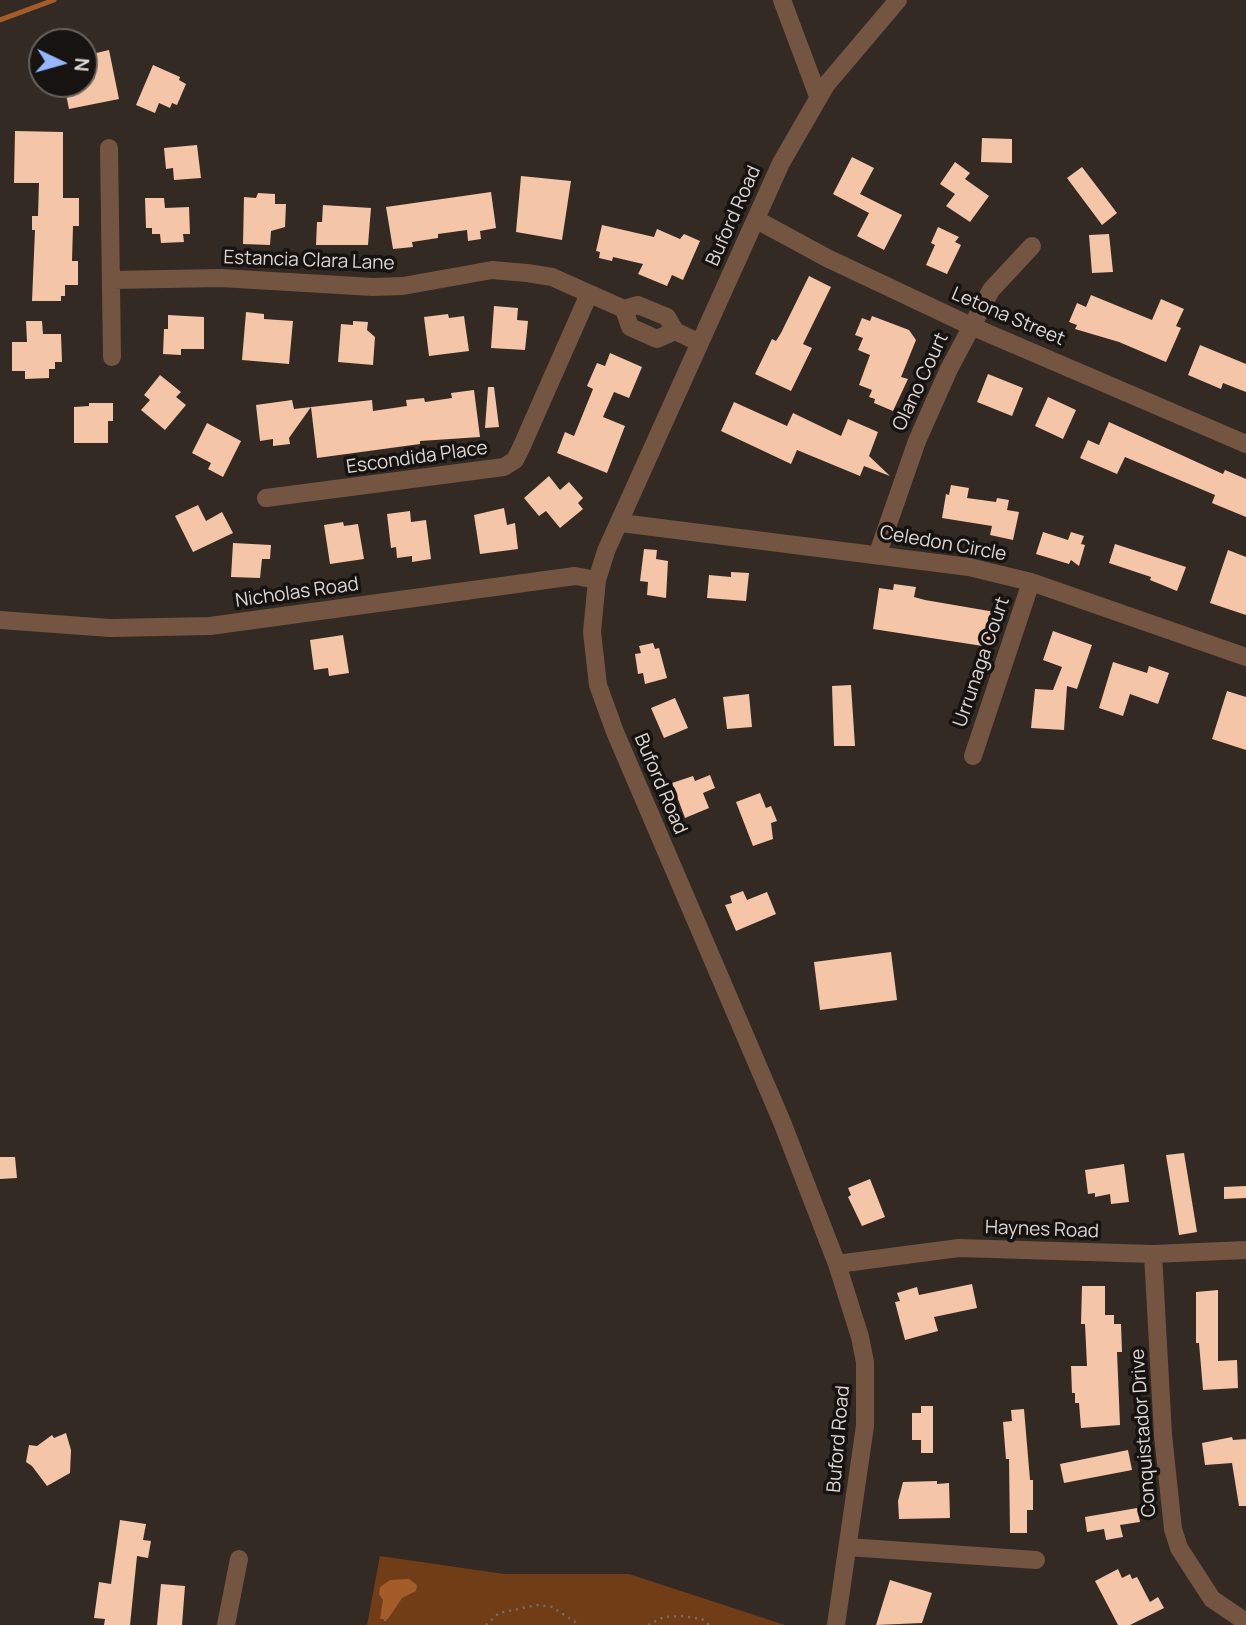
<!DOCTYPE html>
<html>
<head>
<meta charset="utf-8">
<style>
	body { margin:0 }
	#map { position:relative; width:1246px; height:1625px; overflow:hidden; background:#332a24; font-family:Manrope,sans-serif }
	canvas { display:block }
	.north { position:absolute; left:28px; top:28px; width:70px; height:70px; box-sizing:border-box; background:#171311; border:2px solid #67625f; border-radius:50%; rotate:95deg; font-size:19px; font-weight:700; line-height:28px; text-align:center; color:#ded8d4 }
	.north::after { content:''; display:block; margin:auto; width:24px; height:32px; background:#94b7fd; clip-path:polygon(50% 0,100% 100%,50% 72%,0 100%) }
</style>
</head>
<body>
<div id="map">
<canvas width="1246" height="1625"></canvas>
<div class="north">N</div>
</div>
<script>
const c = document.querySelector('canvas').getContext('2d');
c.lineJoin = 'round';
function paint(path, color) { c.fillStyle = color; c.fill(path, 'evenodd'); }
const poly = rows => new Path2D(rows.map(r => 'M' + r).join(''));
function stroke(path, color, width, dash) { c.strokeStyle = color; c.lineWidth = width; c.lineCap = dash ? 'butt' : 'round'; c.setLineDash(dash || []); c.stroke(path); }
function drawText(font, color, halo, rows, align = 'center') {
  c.font = font + ' Manrope,sans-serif'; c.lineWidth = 7; c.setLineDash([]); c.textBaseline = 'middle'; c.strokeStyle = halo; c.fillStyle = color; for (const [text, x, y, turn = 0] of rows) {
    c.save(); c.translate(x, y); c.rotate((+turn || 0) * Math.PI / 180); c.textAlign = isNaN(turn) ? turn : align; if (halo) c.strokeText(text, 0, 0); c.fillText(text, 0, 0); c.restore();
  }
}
paint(poly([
	[380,1556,504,1574,629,1574,785,1625,367,1625]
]), '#713d16');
paint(poly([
	[409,1579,417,1585,416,1591,402,1598,388,1619,380,1619,383,1600,379,1594,380,1587,390,1580]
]), '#a45d29');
stroke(poly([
	[0,20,54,0]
]), '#a45d29', 5);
paint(poly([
	[109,50,119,99,69,109,64,84,84,84,84,60,93,58,92,54],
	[153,65,180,77,179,80,186,84,177,105,172,103,170,108,159,103,155,113,136,105],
	[15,131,63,132,63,198,79,198,79,226,73,226,72,261,78,261,78,285,65,285,65,296,61,296,61,301,32,301,35,230,32,230,32,216,38,216,39,183,14,183],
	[982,138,1012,139,1012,163,981,162],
	[197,145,201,178,174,180,173,168,166,169,164,148],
	[852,157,874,168,860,194,902,215,884,250,857,236,869,213,833,194],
	[955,162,970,173,965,179,989,196,970,222,946,206,955,194,940,184],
	[1082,167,1117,213,1102,225,1067,178],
	[521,176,571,181,562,240,516,232],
	[491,192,496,228,480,231,481,239,468,241,467,230,438,234,438,238,412,242,413,247,393,249,386,207],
	[258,193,275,194,275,204,286,204,285,227,271,231,270,245,243,244,244,197,256,198],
	[145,198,164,198,165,208,189,207,190,234,183,234,184,242,161,243,160,234,152,234,152,228,146,228],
	[323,205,371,208,368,245,316,245,317,222,322,222],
	[602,225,654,237,657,229,680,239,684,234,700,241,683,280,672,275,667,286,638,274,643,264,613,257,612,261,599,258,600,252,596,251],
	[938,227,959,237,955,242,961,245,947,274,926,265,935,245,931,243],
	[1109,234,1113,272,1092,273,1089,235],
	[809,276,831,287,803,344,812,348,791,391,755,374,772,339,776,341,781,333],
	[1091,295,1152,320,1161,299,1184,309,1176,326,1181,328,1166,362,1119,342,1075,329,1077,325,1069,322,1077,303,1086,307],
	[494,306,518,308,517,320,528,321,525,350,491,348],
	[246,312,264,314,264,319,293,321,289,364,242,360],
	[448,314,449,318,464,316,469,351,429,356,424,317],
	[168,315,204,317,204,349,181,349,181,355,163,354,164,329,168,329],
	[872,316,909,330,916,340,901,377,908,379,893,411,874,403,875,399,869,397,872,390,859,385,870,355,858,350,863,338,855,335,862,318,870,321],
	[26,321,42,321,43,334,61,334,62,362,55,362,55,369,49,369,49,378,25,379,25,371,12,371,12,342,27,342],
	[353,321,368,322,367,330,375,337,373,365,338,362,341,324,353,325],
	[1200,345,1246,364,1246,392,1223,383,1221,389,1188,375],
	[610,353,642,367,629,398,614,392,603,417,625,426,607,473,557,453,565,432,574,436,593,389,587,386,597,363,605,366],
	[988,374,1023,388,1012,416,977,402],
	[160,375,181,392,176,397,186,405,165,430,141,410,150,400,144,395],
	[488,387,494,387,499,427,485,428],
	[474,390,480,437,420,441,420,444,317,458,311,407,289,438,290,444,273,446,273,439,260,441,256,405,292,400,294,409,372,400,373,411,407,406,406,400,424,398,425,402,452,398,451,393],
	[1048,397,1076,410,1063,439,1035,426],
	[734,402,787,426,793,413,841,436,848,419,878,432,869,456,890,476,864,466,860,476,797,450,791,464,721,431],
	[89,403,113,403,113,421,108,421,108,443,74,443,74,407,89,406],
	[1109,422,1223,474,1225,470,1246,479,1246,517,1212,503,1215,495,1125,457,1117,474,1080,458,1088,440,1099,445],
	[207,423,241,441,223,477,208,469,211,463,192,453],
	[549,476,560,490,569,482,583,498,578,503,583,509,560,528,546,511,539,516,524,498],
	[951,485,969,488,967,498,996,502,997,498,1009,500,1007,510,1019,512,1013,540,990,535,992,526,942,518,946,494,949,495],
	[198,505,206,521,222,512,233,533,193,552,175,516],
	[504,508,507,525,515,523,518,549,480,554,474,515],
	[410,511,411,522,426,520,431,559,412,562,412,556,397,558,396,547,391,548,387,514],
	[343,522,344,526,358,524,364,559,330,564,324,525],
	[1043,532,1068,540,1071,532,1084,536,1081,544,1085,545,1079,566,1071,560,1069,564,1036,554],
	[233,543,271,545,270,559,262,559,260,578,231,577],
	[1115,544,1186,567,1177,591,1150,580,1151,577,1109,563],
	[644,549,657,550,656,559,668,561,666,598,647,595,648,582,640,581],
	[1228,550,1246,557,1246,615,1210,603],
	[731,572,749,573,746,601,707,598,709,575,731,577],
	[894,584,916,587,914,597,925,600,995,612,989,647,873,629,879,588,893,590],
	[1053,631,1092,645,1077,689,1067,686,1064,730,1031,728,1035,689,1053,690,1062,667,1043,660],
	[343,635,349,673,329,676,328,668,314,670,310,640],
	[653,643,655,649,659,648,667,678,645,684,643,673,638,674,635,654,641,653,639,646],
	[1113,662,1147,673,1149,666,1169,673,1158,704,1130,694,1123,716,1099,708],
	[851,685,855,746,834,746,832,686],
	[1227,691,1246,697,1246,750,1212,739],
	[749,694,752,727,727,729,723,697],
	[675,698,688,728,664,738,651,708],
	[710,775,715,788,703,793,709,808,685,818,672,783,693,776,695,781],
	[760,793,766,808,771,806,777,821,771,823,773,839,753,846,736,802],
	[743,891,747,900,767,892,776,914,736,931,725,905,732,903,730,896],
	[891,952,897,1000,820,1010,814,962],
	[1184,1153,1197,1232,1179,1235,1166,1155],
	[0,1157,15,1157,17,1178,0,1179],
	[1124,1164,1129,1202,1111,1204,1110,1194,1095,1197,1095,1193,1088,1194,1085,1170],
	[870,1179,885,1217,862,1226,848,1197,851,1195,848,1188],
	[1246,1186,1246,1198,1224,1199,1224,1187],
	[972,1284,977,1308,934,1317,938,1331,905,1340,895,1302,900,1301,897,1293,917,1287,919,1295],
	[1082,1286,1105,1286,1105,1315,1114,1315,1114,1324,1121,1324,1122,1352,1117,1352,1120,1425,1081,1428,1079,1403,1075,1403,1075,1393,1072,1393,1071,1366,1087,1366,1085,1324,1081,1324],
	[1218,1290,1218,1361,1237,1360,1238,1388,1203,1390,1199,1343,1196,1343,1196,1292],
	[921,1406,933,1406,933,1453,921,1453,921,1440,912,1440,912,1413,921,1413],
	[1024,1409,1030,1480,1033,1480,1033,1510,1027,1510,1027,1533,1010,1533,1009,1459,1006,1459,1003,1422,1012,1421,1011,1410],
	[66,1433,71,1450,70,1473,47,1486,32,1466,26,1462,29,1445,37,1446,52,1435,54,1438],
	[1232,1437,1233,1440,1246,1439,1246,1506,1239,1506,1232,1463,1205,1465,1202,1443],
	[1128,1450,1132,1470,1064,1483,1060,1464],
	[937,1481,937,1484,949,1483,950,1518,899,1519,898,1501,903,1482],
	[1137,1508,1140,1522,1120,1525,1123,1537,1106,1540,1104,1529,1087,1532,1085,1517],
	[120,1520,146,1524,143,1540,151,1541,148,1558,137,1556,130,1625,104,1625,105,1619,94,1618,99,1582,111,1584],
	[1118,1569,1122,1578,1130,1574,1132,1579,1137,1577,1150,1602,1158,1597,1164,1608,1130,1625,1118,1625,1095,1581],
	[890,1580,932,1593,922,1623,876,1625],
	[161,1584,185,1586,182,1625,157,1625]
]), '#f5c5a7');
stroke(poly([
	[385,1619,386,1625],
	[486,1625,499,1613,537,1605,552,1607,580,1625],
	[648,1625,664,1617,682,1616,702,1619,709,1625]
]), '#766e69', 2.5, [2, 5]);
stroke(poly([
	[782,0,818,96],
	[109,148,112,357],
	[757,220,827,258,971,326,1246,444],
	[111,280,221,278,373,287,403,286,492,270,527,273,552,277,624,309,638,305,667,317,675,331,700,343],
	[624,309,630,327,657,339,675,331],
	[266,498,504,467,515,460,521,448,589,294],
	[621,523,969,567,1031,582,1246,657],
	[878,553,917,441,949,369,991,290,1032,246],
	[0,620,110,628,210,626,575,576,597,580],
	[973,756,1031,582],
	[1153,1254,1163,1435,1173,1529,1179,1548,1212,1599,1246,1622],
	[837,1264,959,1248,1153,1254,1246,1250],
	[848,1547,1036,1560],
	[226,1625,239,1559],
	[836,1625,865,1426,865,1362,860,1337,837,1264,782,1122,615,732,598,685,592,632,597,580,606,551,781,163,826,85,898,0]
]), '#745541', 18);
drawText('19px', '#ded8d4', '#171311', [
	["Buford Road",734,216,-66],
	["Estancia Clara Lane",309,261,2],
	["Letona Street",1008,317,23],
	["Olano Court",921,382,-65],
	["Escondida Place",417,458,-8],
	["Celedon Circle",943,544,10],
	["Nicholas Road",297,593,-8],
	["Urrunaga Court",982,662,-71],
	["Buford Road",660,784,67],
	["Haynes Road",1042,1230,2],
	["Conquistador Drive",1144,1433,-94],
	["Buford Road",839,1439,-85]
]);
</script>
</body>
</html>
